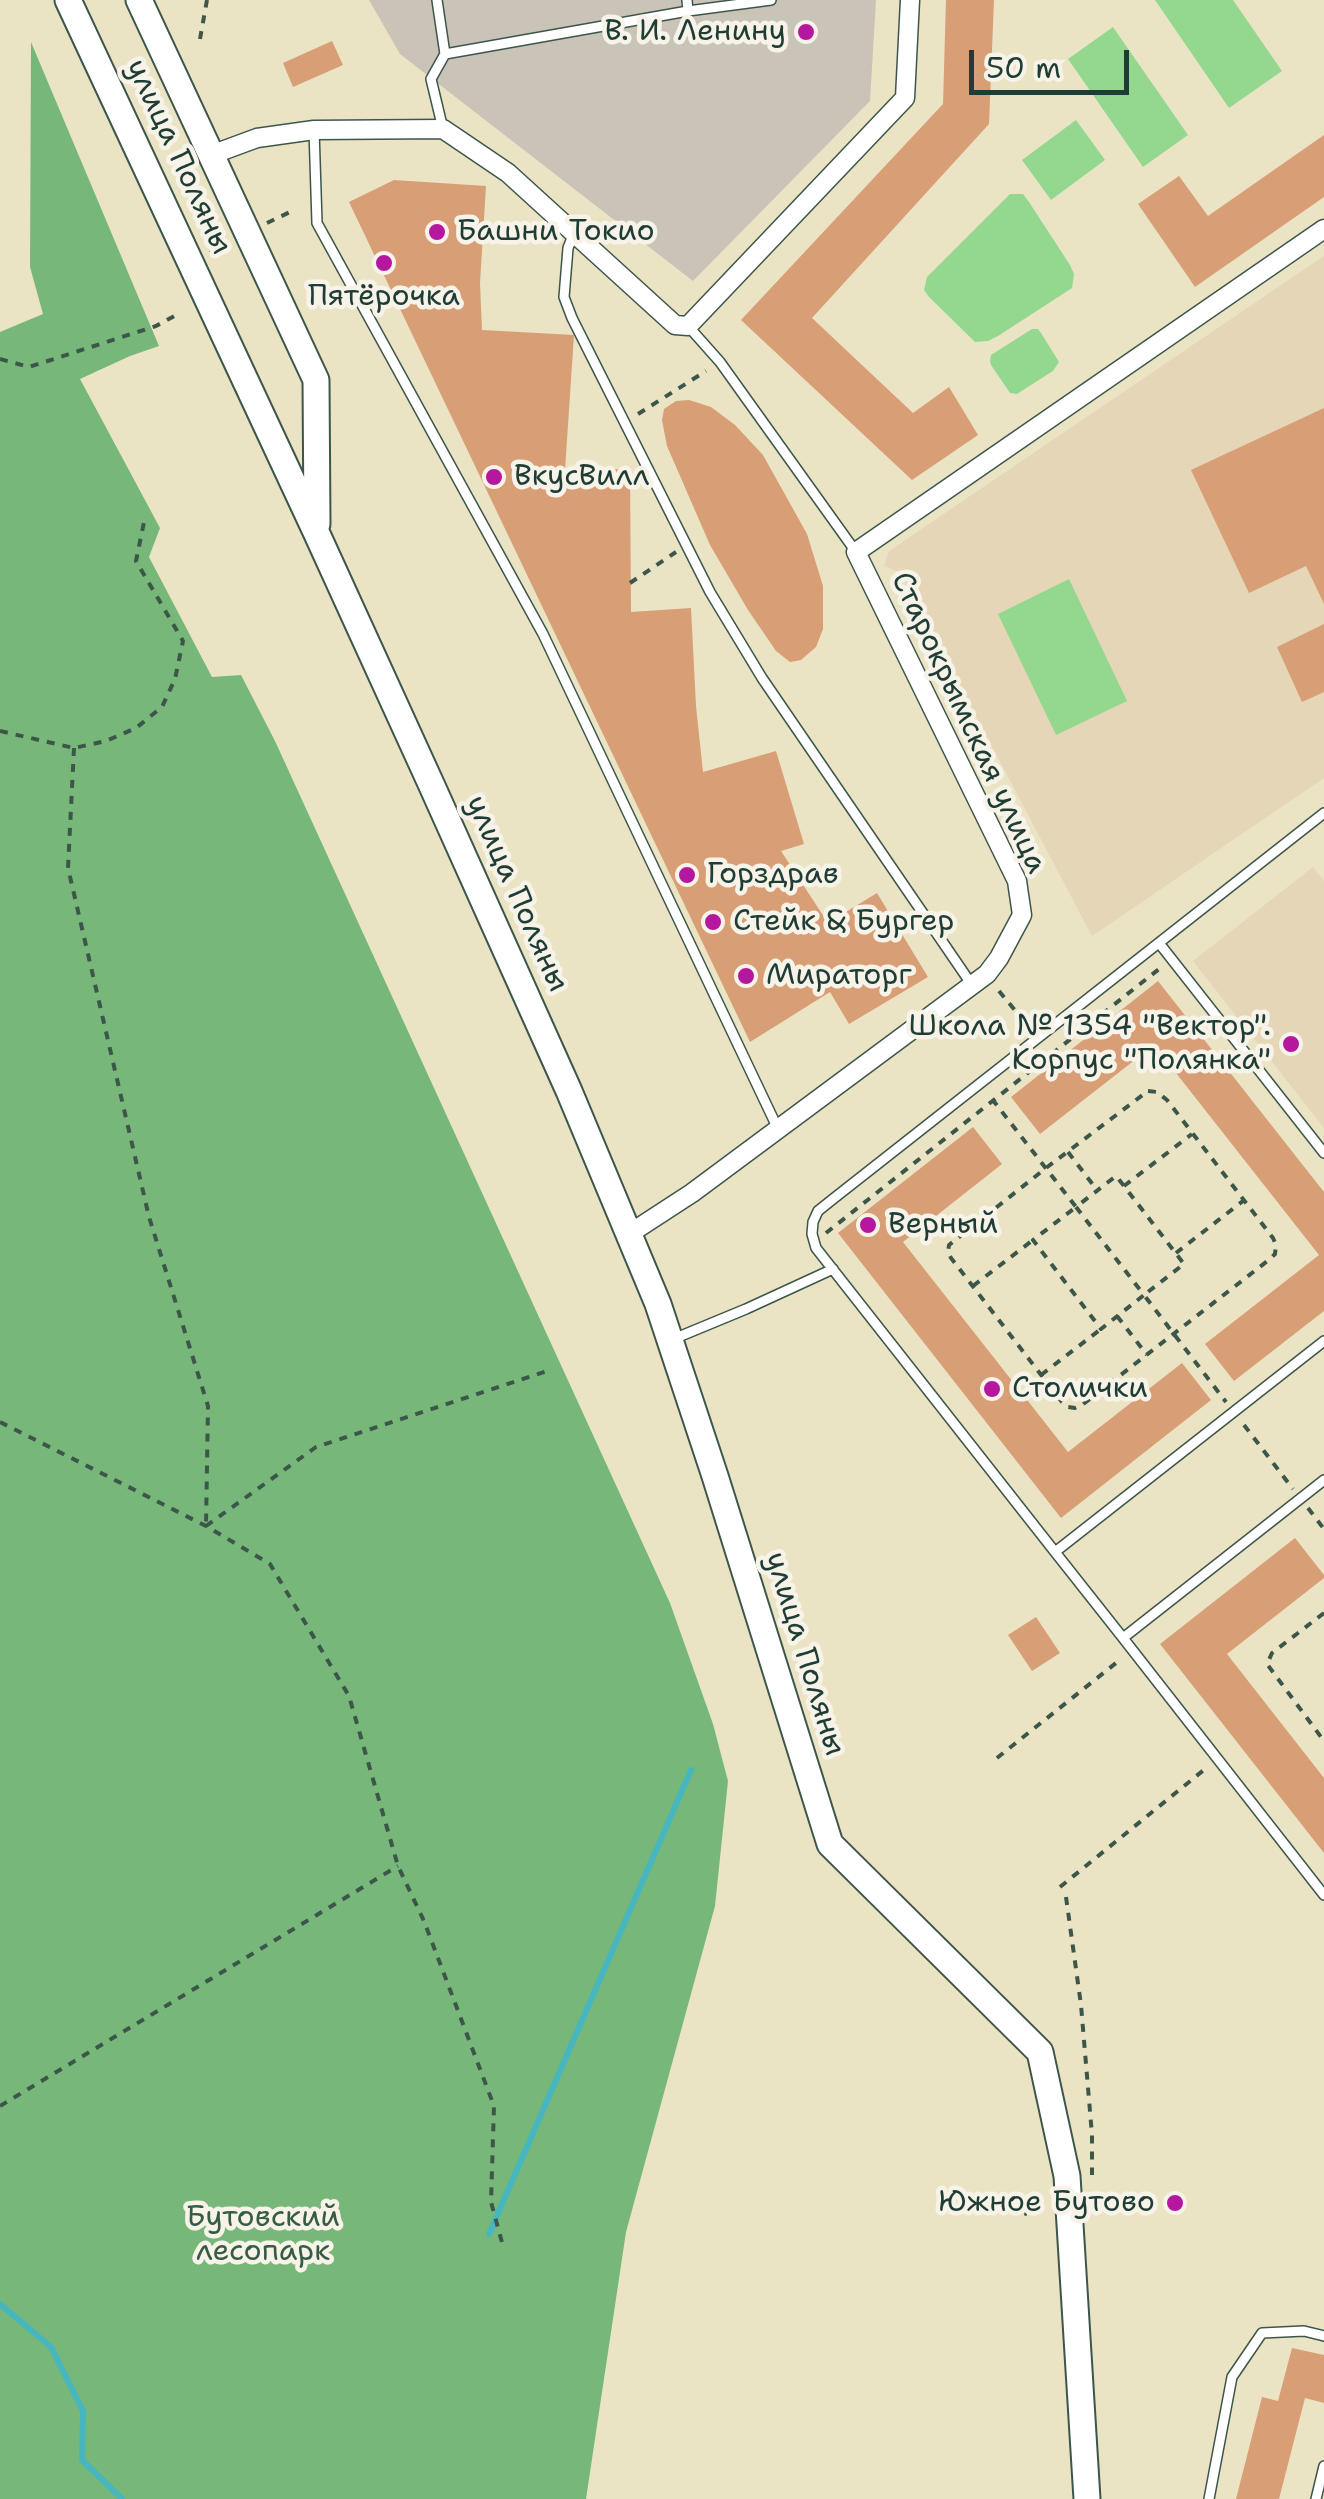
<!DOCTYPE html>
<html>
<head>
<meta charset="utf-8">
<style>
	body { margin:0 }
	#map { position:relative; width:1324px; height:2499px; overflow:hidden; background:#eae4c5; font-family:"Shantell Sans",sans-serif }
	canvas { display:block }
	.scale { position:absolute; left:969px; top:50px; width:160px; height:45px; box-sizing:border-box; border:5px solid #1f3d34; border-top:0; padding-left:12px; font-size:30px; line-height:35px; white-space:nowrap; color:#1f3d34; -webkit-text-stroke:8px #f7f3e8; paint-order:stroke }
</style>
</head>
<body>
<div id="map">
<canvas width="1324" height="2499"></canvas>
<div class="scale">50 m</div>
</div>
<script>
const c = document.querySelector('canvas').getContext('2d');
c.lineJoin = 'round';
function paint(path, color) { c.fillStyle = color; c.fill(path, 'evenodd'); }
const poly = rows => new Path2D(rows.map(r => 'M' + r).join(''));
function stroke(path, color, width, dash) { c.strokeStyle = color; c.lineWidth = width; c.lineCap = dash ? 'butt' : 'round'; c.setLineDash(dash || []); c.stroke(path); }
function drawText(font, color, halo, rows, align = 'center') {
  c.font = font + ' "Shantell Sans",sans-serif'; c.lineWidth = 9; c.setLineDash([]); c.textBaseline = 'middle'; c.strokeStyle = halo; c.fillStyle = color; for (const [text, x, y, turn = 0] of rows) {
    c.save(); c.translate(x, y); c.rotate((+turn || 0) * Math.PI / 180); c.textAlign = isNaN(turn) ? turn : align; if (halo) c.strokeText(text, 0, 0); c.fillText(text, 0, 0); c.restore();
  }
}
paint(poly([
	[1324,256,1324,778,1092,936,900,572,884,566,889,551],
	[1313,867,1324,881,1324,1128,1193,961]
]), '#e5d6b7');
paint(poly([
	[369,0,876,0,870,101,693,281,400,54]
]), '#c9c3b8');
paint(poly([
	[1155,0,1233,0,1282,71,1229,108],
	[1113,27,1188,135,1143,167,1068,59],
	[1076,120,1105,160,1051,200,1022,160],
	[1010,194,1023,194,1029,202,1070,265,1074,274,1072,288,998,336,988,341,975,342,929,297,924,290,927,277],
	[1032,329,1038,329,1041,333,1059,362,1053,371,1017,394,1010,393,991,365,990,361,991,355],
	[1069,579,1127,701,1056,735,998,614]
]), '#94d890');
paint(poly([
	[31,42,159,346,130,356,80,379,160,528,149,557,212,677,241,675,275,741,670,1603,713,1724,728,1781,715,1906,626,2232,586,2499,0,2499,0,332,43,314,30,267]
]), '#77b87a');
stroke(poly([
	[489,2234,691,1770],
	[0,2304,51,2347,83,2411,82,2460,122,2499]
]), '#47b6bf', 6);
paint(poly([
	[946,0,994,0,989,124,812,318,913,413,949,387,978,435,912,480,741,320,943,104],
	[332,41,343,65,293,87,283,63],
	[1324,135,1324,197,1195,287,1138,204,1179,176,1208,216],
	[394,180,486,186,480,283,482,330,574,335,565,470,630,469,631,612,691,608,696,706,703,772,776,751,804,844,781,851,828,923,877,893,928,977,849,1024,830,992,750,1042,349,202],
	[689,400,711,407,735,425,763,455,807,534,823,586,823,629,816,647,801,660,790,662,776,651,748,610,710,545,667,446,662,420,664,409,676,401],
	[1324,408,1324,604,1306,566,1249,593,1191,470],
	[1324,624,1324,692,1302,702,1277,647],
	[1158,981,1324,1192,1324,1311,1234,1381,1205,1344,1319,1255,1154,1045,1040,1134,1011,1097],
	[973,1127,1002,1164,903,1242,1068,1452,1182,1363,1211,1400,1061,1518,838,1233],
	[1295,1538,1324,1575,1324,1578,1227,1654,1324,1778,1324,1853,1160,1644],
	[1036,1617,1060,1653,1032,1671,1008,1635],
	[1292,2348,1324,2355,1324,2403,1305,2398,1279,2499,1236,2499,1262,2397,1278,2401]
]), '#d89e76');
const service = poly([
	[437,0,445,54],
	[687,0,688,11,771,0],
	[443,129,431,79,445,54,688,11],
	[314,130,317,223,543,634,778,1129],
	[574,233,568,248,564,297,572,318,710,592,762,678,972,985],
	[688,326,720,362,856,552],
	[1324,813,833,1199,818,1211,813,1222,812,1234,816,1248,1055,1552,1324,1341],
	[1159,943,1324,1153],
	[671,1340,746,1309,833,1269],
	[1324,1480,1123,1638,1324,1895],
	[1055,1552,1123,1638],
	[1209,2499,1232,2377,1262,2333,1304,2331,1324,2336],
	[1316,2499,1324,2466]
]);
const minor = poly([
	[211,155,257,138,314,130,443,129,508,173,675,325,688,326,905,98,910,0],
	[629,1234,692,1193,987,974,999,958,1022,915,1017,881,856,552,1324,229]
]);
const secondary = poly([
	[68,0,317,534,432,786,569,1091,658,1304,715,1476,830,1844,1040,2052,1067,2176,1087,2499],
	[139,0,316,380,317,524]
]);
stroke(service, '#3d564a', 12);
stroke(minor, '#3d564a', 21);
stroke(secondary, '#3d564a', 29);
stroke(poly([
	[200,39,207,0],
	[267,223,290,212],
	[210,253,228,243],
	[0,359,29,367,156,326,180,313],
	[638,414,706,371],
	[630,583,676,552],
	[0,731,74,748,106,741,136,728,162,707,175,679,183,641,136,561,144,522],
	[74,748,68,868,149,1217,208,1406,206,1526],
	[999,991,1028,1026],
	[1148,1091,1157,1092,1167,1100,1273,1238,1276,1245,1275,1254,1270,1259,1082,1405,1075,1408,1068,1407,1062,1402,951,1258,948,1252,949,1245,1046,1168,1148,1091],
	[992,1099,1076,1207,1116,1176,1124,1186,1184,1264,1144,1295,1226,1402],
	[1068,1152,1097,1190],
	[1124,1186,1192,1134],
	[1076,1207,1144,1295,1101,1329,1033,1240,1076,1207],
	[826,1233,1159,969],
	[1176,1253,1243,1201],
	[973,1286,1033,1240],
	[1117,1316,1147,1355],
	[1041,1375,1101,1329],
	[0,1422,206,1526,270,1564,349,1696,398,1866,424,1921,494,2106,491,2202,503,2246],
	[1244,1425,1293,1489],
	[1308,1508,1324,1529],
	[206,1526,316,1447,547,1371],
	[1324,1613,1272,1653,1267,1664,1324,1741],
	[997,1758,1121,1659],
	[1060,1887,1205,1769],
	[1066,1897,1081,2005,1092,2135,1092,2175],
	[0,2106,398,1866],
	[947,2193,1027,2214]
]), '#3d564a', 4, [8, 8]);
stroke(service, '#fff', 9);
stroke(minor, '#fff', 18);
stroke(secondary, '#fff', 25);
for (const [x, y, r, color] of [
	[806,32,10,"#b5179e"],
	[437,232,10,"#b5179e"],
	[384,263,10,"#b5179e"],
	[494,477,10,"#b5179e"],
	[687,875,10,"#b5179e"],
	[713,922,10,"#b5179e"],
	[746,976,10,"#b5179e"],
	[1291,1044,10,"#b5179e"],
	[868,1225,10,"#b5179e"],
	[992,1389,10,"#b5179e"],
	[1175,2203,10,"#b5179e"]
]) { const dot = new Path2D(); dot.arc(x, y, r, 0, 2 * Math.PI); c.fillStyle = color; c.fill(dot); stroke(dot, '#f7f3e8', 4); }
drawText('30px', '#1f3d34', '#f7f3e8', [
	["В. И. Ленину",786,32,"right"],
	["Башни Токио",457,232],
	["Пятёрочка",384,297,"center"],
	["ВкусВилл",514,477],
	["Горздрав",707,875],
	["Стейк & Бургер",733,922],
	["Мираторг",766,976],
	["Школа № 1354 \"Вектор\".",1271,1027,"right"],
	["Корпус \"Полянка\"",1271,1061,"right"],
	["Верный",888,1225],
	["Столички",1012,1389],
	["Южное Бутово",1155,2203,"right"]
], 'left');
drawText('30px', '#1f3d34', '#f7f3e8', [
	["улица Поляны",178,157,65],
	["Старокрымская улица",968,723,65],
	["улица Поляны",516,894,66],
	["улица Поляны",804,1654,73]
]);
drawText('30px', '#365c46', '#f7f3e8', [
	["Бутовский",263,2218],
	["лесопарк",263,2252]
]);
</script>
</body>
</html>
